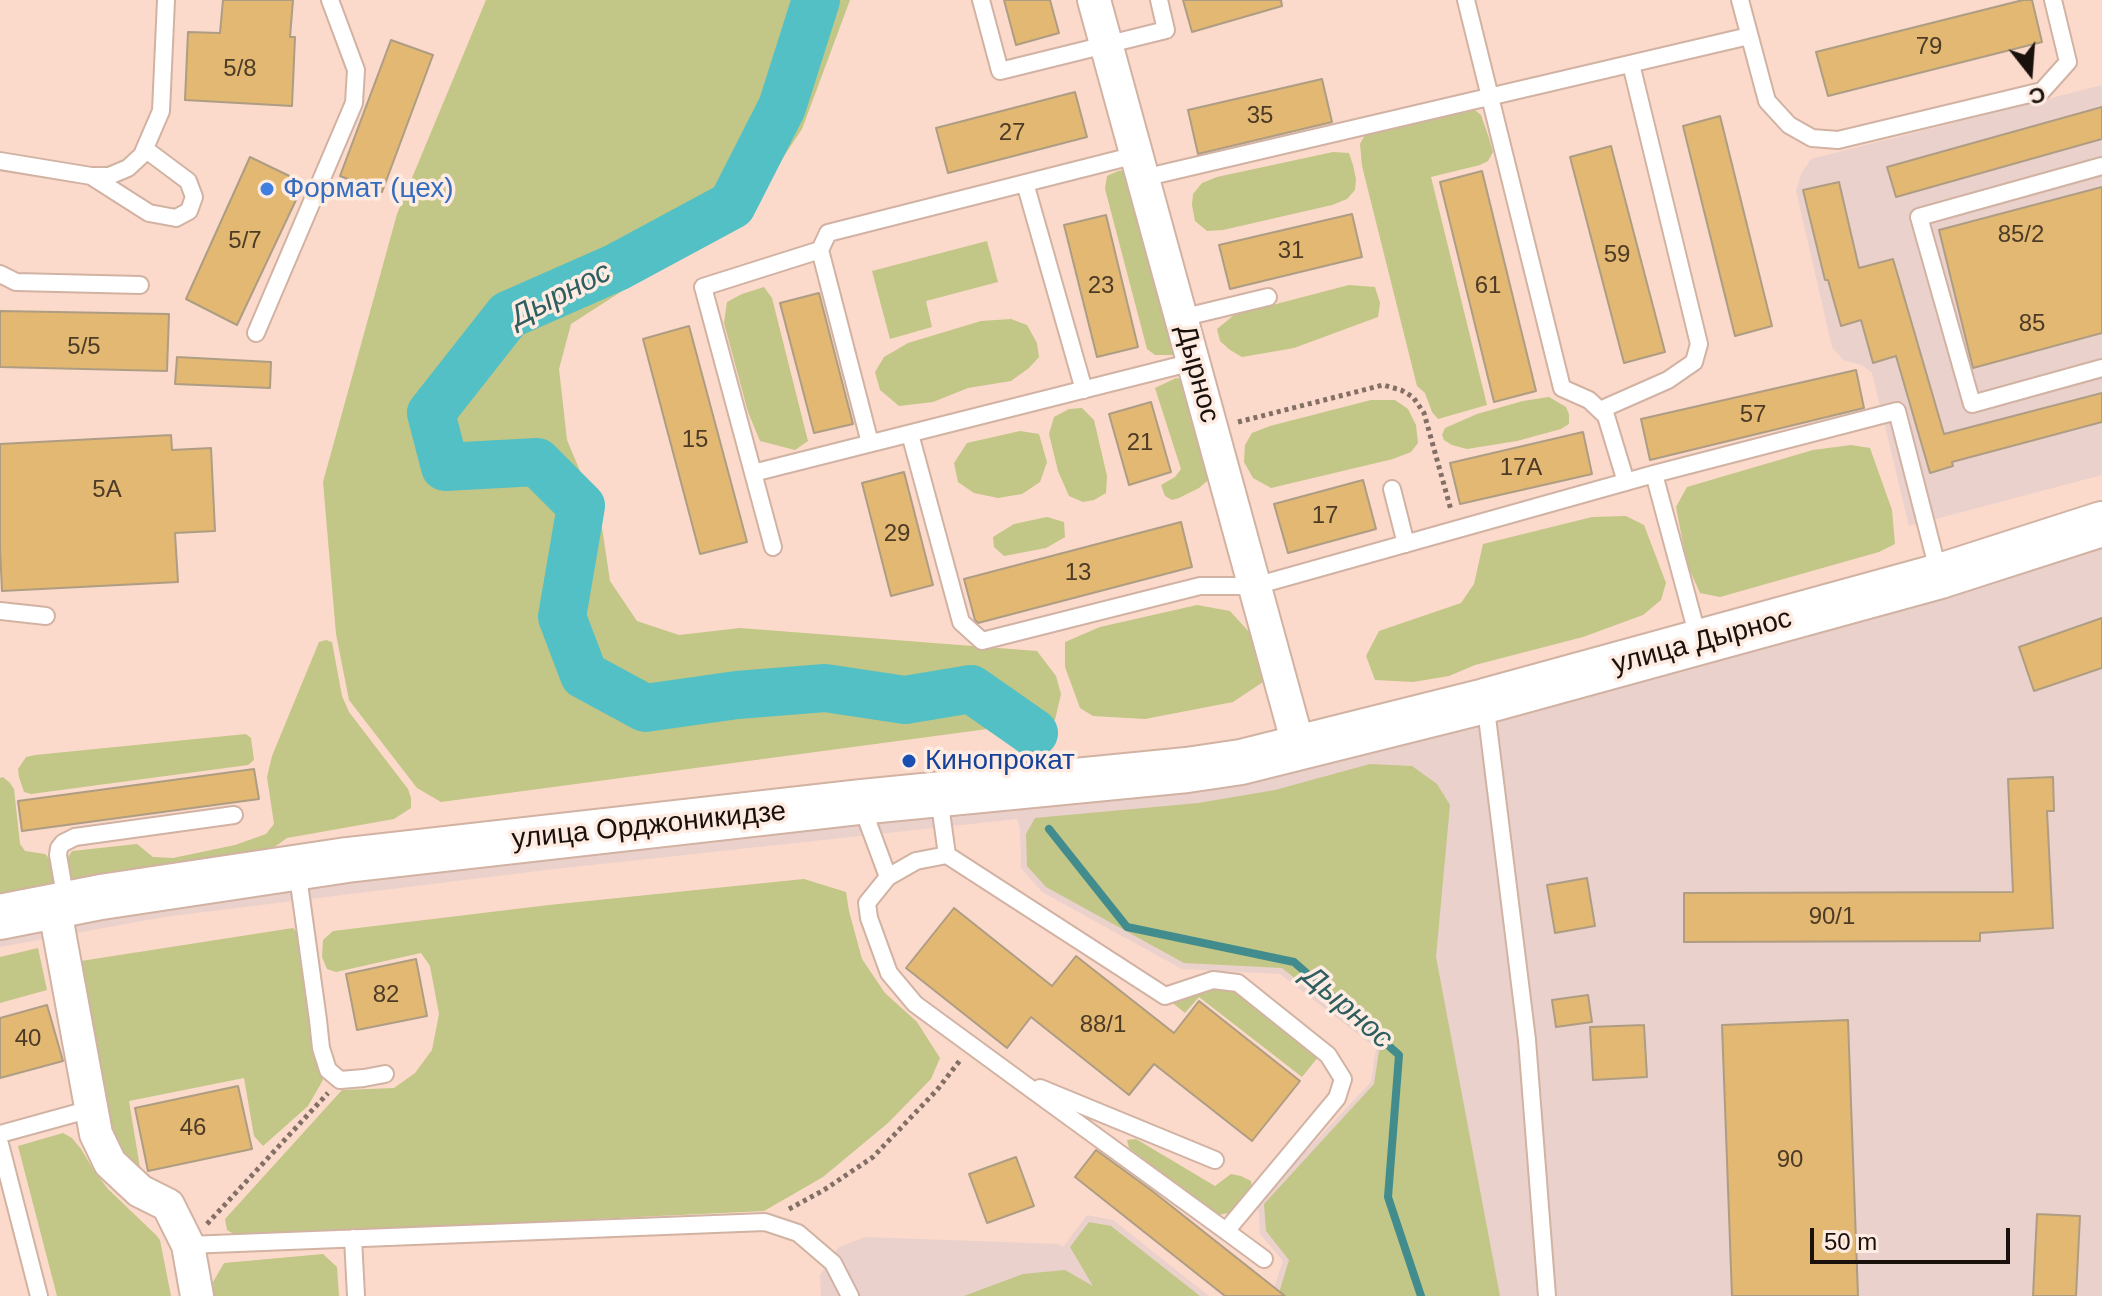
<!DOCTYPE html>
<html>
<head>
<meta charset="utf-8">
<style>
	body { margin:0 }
	#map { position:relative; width:2102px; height:1296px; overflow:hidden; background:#fbdacb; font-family:Helvetica,sans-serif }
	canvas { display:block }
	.north { position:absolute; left:1990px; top:32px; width:80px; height:80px; -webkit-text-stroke:6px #feebe1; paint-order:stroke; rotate:163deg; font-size:22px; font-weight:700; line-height:32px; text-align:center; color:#1b110c }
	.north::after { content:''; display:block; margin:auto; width:28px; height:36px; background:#1b110c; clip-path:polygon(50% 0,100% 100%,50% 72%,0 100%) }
	.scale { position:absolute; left:1810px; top:1228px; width:200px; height:36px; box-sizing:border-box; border:4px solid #1b110c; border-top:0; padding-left:10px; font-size:24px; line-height:28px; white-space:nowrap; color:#1b110c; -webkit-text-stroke:6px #feebe1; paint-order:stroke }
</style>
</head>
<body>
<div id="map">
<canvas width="2102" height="1296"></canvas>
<div class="north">С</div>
<div class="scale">50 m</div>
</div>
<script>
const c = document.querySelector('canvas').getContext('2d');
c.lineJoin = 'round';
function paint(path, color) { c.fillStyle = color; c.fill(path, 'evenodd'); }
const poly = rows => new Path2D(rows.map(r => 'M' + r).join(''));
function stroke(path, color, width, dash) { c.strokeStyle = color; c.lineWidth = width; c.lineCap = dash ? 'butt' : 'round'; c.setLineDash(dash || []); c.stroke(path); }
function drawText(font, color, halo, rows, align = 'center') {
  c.font = font + ' Helvetica,sans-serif'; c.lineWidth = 7; c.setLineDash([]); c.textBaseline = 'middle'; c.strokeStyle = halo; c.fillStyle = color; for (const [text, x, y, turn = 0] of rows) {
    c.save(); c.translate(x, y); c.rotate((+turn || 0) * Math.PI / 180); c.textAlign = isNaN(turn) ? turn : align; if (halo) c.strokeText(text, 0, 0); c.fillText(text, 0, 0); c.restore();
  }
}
paint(poly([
	[2102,85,2102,475,1909,526,1872,373,1862,365,1843,360,1832,347,1796,191,1801,174,1811,159],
	[2102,547,2102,1296,1271,1296,1283,1261,1260,1234,1258,1202,1371,1082,1376,1048,1280,974,1182,969,1042,892,1021,868,1020,828,1017,819,546,870,164,917,0,947,0,933,215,895,1128,790,1944,593],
	[1087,1215,1113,1220,1209,1296,821,1296,820,1275,839,1247,865,1237,1059,1244,1063,1247]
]), '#ebd1cc');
paint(poly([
	[486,0,850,0,802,129,748,210,571,324,559,369,567,440,601,521,610,581,637,621,679,635,740,628,1037,651,1056,676,1061,694,1055,720,441,802,417,788,349,700,336,634,323,482,397,214],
	[1475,110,1481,115,1489,138,1493,152,1488,161,1480,165,1431,177,1487,405,1438,419,1432,412,1425,393,1417,386,1362,166,1360,144,1365,135],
	[1333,152,1349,153,1353,165,1356,179,1355,190,1347,199,1332,205,1223,230,1207,231,1195,221,1192,205,1193,194,1202,183,1217,177],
	[1130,169,1179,355,1155,355,1147,349,1105,189,1107,176,1118,171],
	[987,241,998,282,926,301,932,327,890,339,872,271],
	[1349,285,1375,287,1380,303,1378,317,1294,348,1242,357,1230,350,1220,341,1217,329,1234,315],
	[764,287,772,298,808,441,795,450,760,441,748,412,724,323,727,302,742,294],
	[1011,319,1027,325,1037,343,1039,357,1029,368,1011,381,968,388,933,402,899,406,880,390,875,372,884,357,908,343,981,321],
	[1176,378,1185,380,1212,471,1207,481,1199,488,1179,498,1172,500,1165,496,1161,485,1175,477,1181,469,1155,388],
	[1549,397,1566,407,1569,414,1569,424,1561,429,1517,441,1467,449,1452,445,1444,440,1442,435,1445,428,1477,414,1523,401],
	[1371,400,1395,400,1408,409,1416,425,1418,443,1411,452,1393,459,1271,488,1253,478,1244,462,1245,445,1252,433,1270,426],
	[1082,408,1094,420,1107,476,1106,493,1094,500,1083,502,1069,496,1058,471,1049,434,1054,417,1069,409],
	[1020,431,1039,434,1047,462,1040,482,1022,494,998,498,974,493,958,482,954,463,967,443],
	[1851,445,1870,448,1892,510,1895,544,1879,552,1720,597,1700,593,1687,564,1676,507,1687,487,1813,450],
	[1626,516,1644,525,1666,583,1661,600,1643,615,1583,637,1475,665,1449,676,1413,682,1375,680,1366,656,1379,631,1461,603,1474,584,1483,544,1592,517],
	[1047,517,1064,522,1065,537,1046,548,1004,556,994,547,993,537,1014,524],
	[1197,605,1230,611,1250,633,1262,663,1263,682,1233,702,1145,719,1093,716,1080,708,1065,667,1065,642,1100,627],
	[326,640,332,642,342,696,349,712,408,789,411,798,411,808,394,819,287,838,262,856,72,887,67,859,72,851,137,844,153,857,173,858,235,845,266,834,274,824,267,777,272,756,319,642],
	[246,734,251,738,254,760,248,765,31,794,24,792,19,777,18,769,26,757,35,755],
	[1370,764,1412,766,1437,784,1450,805,1436,957,1500,1296,1278,1296,1289,1260,1266,1231,1264,1204,1374,1084,1380,1045,1282,968,1184,963,1046,887,1027,866,1026,834,1035,818,1198,803,1275,790],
	[3,777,10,783,14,789,20,844,25,851,45,854,53,862,56,889,0,904,0,778],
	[804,879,846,892,849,911,862,959,885,993,917,1022,940,1058,931,1079,888,1123,823,1177,764,1211,237,1236,227,1230,225,1219,342,1090,394,1088,415,1073,432,1050,439,1014,430,966,421,953,336,972,327,969,322,957,323,940,333,931,549,905],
	[293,928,300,935,310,1003,311,1036,323,1080,308,1106,263,1146,254,1136,244,1078,129,1101,142,1180,101,1131,72,967,81,961],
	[38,948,47,990,0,1003,0,957],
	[1204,987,1239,990,1319,1056,1302,1077,1199,997,1185,1013,1169,1000],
	[63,1133,72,1138,81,1149,95,1172,108,1189,156,1235,160,1240,171,1296,57,1296,18,1146],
	[1136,1139,1215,1186,1231,1174,1241,1176,1251,1181,1252,1188,1242,1203,1229,1213,1218,1215,1129,1148,1127,1140],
	[1089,1222,1111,1226,1200,1296,964,1296,1023,1274,1065,1270,1093,1286,1070,1247],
	[323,1254,337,1267,339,1296,214,1296,213,1282,224,1263]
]), '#c2c686');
stroke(poly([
	[1049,829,1127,927,1294,962,1399,1055,1388,1197,1421,1296]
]), '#428c8e', 8);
stroke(poly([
	[816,0,782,107,732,205,617,267,508,315,431,413,445,467,537,462,581,506,562,617,584,675,645,708,737,695,825,688,905,700,971,689,1034,733]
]), '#53c0c5', 48);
const building = poly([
	[223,0,293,0,290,37,295,37,292,106,185,100,188,32,220,33,223,0],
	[1004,0,1050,0,1059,33,1016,45,1004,0],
	[1183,0,1281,0,1282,6,1192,32,1183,0],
	[2023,0,2032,0,2042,42,1828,96,1816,52,2023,0],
	[391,40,433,55,382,192,340,176,391,40],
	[1322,79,1332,122,1198,154,1188,110,1322,79],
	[1075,92,1087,137,948,173,936,128,1075,92],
	[2102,107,2102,139,1896,197,1887,167,2102,107],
	[1720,116,1772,326,1735,336,1683,126,1720,116],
	[1611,146,1665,352,1624,363,1570,157,1611,146],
	[250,157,304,183,237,325,186,299,250,157],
	[1482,171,1536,391,1494,402,1440,182,1482,171],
	[1839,182,1859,268,1893,259,1944,434,2102,393,2102,422,1952,462,1953,466,1930,473,1896,356,1873,363,1861,320,1841,326,1828,280,1825,280,1803,190,1839,182],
	[2102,187,2102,333,1973,368,1939,230,2102,187],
	[1352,214,1362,257,1230,289,1219,245,1352,214],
	[1106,215,1138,347,1097,357,1064,225,1106,215],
	[819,293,853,424,814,433,780,303,819,293],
	[0,311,169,314,167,371,0,367,0,311],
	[689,326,747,542,700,554,643,339,689,326],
	[177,357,271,362,270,388,175,384,177,357],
	[1856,370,1864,408,1650,460,1641,419,1856,370],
	[1151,402,1171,472,1129,485,1109,414,1151,402],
	[1583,432,1592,474,1460,504,1450,463,1583,432],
	[171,435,172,450,211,448,215,531,175,533,178,582,2,591,0,548,0,444,171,435],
	[904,472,933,585,891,596,862,483,904,472],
	[1363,480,1376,529,1288,553,1274,504,1363,480],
	[1181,522,1192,567,978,623,975,620,964,579,1181,522],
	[2102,618,2102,668,2034,691,2019,647,2102,618],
	[254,769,259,799,22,831,18,801,254,769],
	[2053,777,2054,811,2047,811,2053,928,1980,933,1980,941,1684,942,1684,893,2013,892,2008,779,2053,777],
	[1587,878,1595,926,1555,933,1547,885,1587,878],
	[954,908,1052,986,1076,956,1174,1033,1199,1001,1300,1081,1252,1141,1154,1064,1129,1095,1031,1017,1007,1048,906,968,954,908],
	[416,959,427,1016,357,1030,346,974,416,959],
	[1588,995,1592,1022,1556,1027,1552,1000,1588,995],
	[47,1005,63,1061,0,1078,0,1018,47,1005],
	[1848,1020,1858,1296,1732,1296,1722,1025,1848,1020],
	[1644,1025,1647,1077,1593,1080,1590,1027,1644,1025],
	[238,1086,252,1149,148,1171,135,1108,238,1086],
	[1096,1150,1151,1190,1285,1296,1225,1296,1075,1177,1096,1150],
	[1016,1157,1034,1206,987,1223,969,1174,1016,1157],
	[2037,1214,2080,1216,2076,1296,2033,1296,2037,1214]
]);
paint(building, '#e2b873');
stroke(building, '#ae9d83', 2);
const lane = poly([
	[981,0,1000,71,1166,30,1159,0],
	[1466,0,1562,388,1589,400,1606,416,1626,482],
	[1740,0,1767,101,1789,125,1812,138,1838,140,2042,91,2068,62,2053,0],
	[0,161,91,176,109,176,128,168,142,155,161,111,166,0],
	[2102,166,1919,217,1972,404,2102,368],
	[91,176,149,213,176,218,189,211,194,197,188,181,145,149],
	[1143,178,1749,36],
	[1025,183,1084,390],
	[820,250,870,443],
	[0,274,16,282,140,285],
	[1181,318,1268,297],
	[256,333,354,103,356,70,330,0],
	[1600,410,1668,380,1694,362,1699,344,1631,64],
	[910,434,961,622,982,641,1200,586,1255,586,1654,474,1897,411,1939,574],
	[753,473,1193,362],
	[1654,474,1699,641],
	[1392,489,1406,544],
	[773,547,703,287,820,250,828,233,1136,155],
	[0,611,46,616],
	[1485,701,1527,1040,1547,1296],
	[939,797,947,855],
	[861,804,888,877],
	[297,869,318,1020,321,1048,328,1070,340,1080,364,1078,385,1074],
	[66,901,58,855,59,848,63,843,75,837,234,815],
	[1040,1088,1215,1160],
	[0,1134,91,1109],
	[0,1144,39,1296],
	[1226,1231,1337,1098,1343,1079,1328,1055,1238,983,1213,980,1165,996,947,855,916,861,888,877,867,903,869,918,889,973,915,1004,1016,1078,1226,1231,1264,1259],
	[353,1238,356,1296],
	[188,1245,765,1222,798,1233,833,1263,850,1296]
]);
const street = poly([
	[1094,0,1299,748],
	[54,905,96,1134,110,1163,140,1191,168,1205,188,1245,197,1296]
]);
const secondary = poly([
	[0,917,101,897,347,860,860,802,1187,770,1241,762,1485,701,1940,576,2102,524]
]);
stroke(lane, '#d1b2a3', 20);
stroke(street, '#d1b2a3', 36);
stroke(secondary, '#d1b2a3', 48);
stroke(poly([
	[1238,422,1383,385,1401,390,1413,397,1424,413,1451,510],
	[789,1209,824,1190,873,1157,937,1090,961,1059],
	[207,1224,328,1093]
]), '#836f65', 5, [4, 4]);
stroke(lane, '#fff', 16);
stroke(street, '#fff', 32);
stroke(secondary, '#fff', 44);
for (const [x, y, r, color] of [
	[267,189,8,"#3f7fe0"],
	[909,761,8,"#1a4fb4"]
]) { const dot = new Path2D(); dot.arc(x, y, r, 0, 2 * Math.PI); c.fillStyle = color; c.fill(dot); stroke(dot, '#feebe1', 3); }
drawText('24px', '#4d3b26', null, [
	["79",1929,47],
	["5/8",240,69],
	["35",1260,116],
	["27",1012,133],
	["85/2",2021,235],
	["5/7",245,241],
	["31",1291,251],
	["59",1617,255],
	["23",1101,286],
	["61",1488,286],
	["85",2032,324],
	["5/5",84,347],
	["57",1753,415],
	["15",695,440],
	["21",1140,443],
	["17А",1521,468],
	["5А",107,490],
	["17",1325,516],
	["29",897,534],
	["13",1078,573],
	["90/1",1832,917],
	["82",386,995],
	["88/1",1103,1025],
	["40",28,1039],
	["46",193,1128],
	["90",1790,1160]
]);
drawText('28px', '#366cbe', '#feebe1', [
	["Формат (цех)",283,189]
], 'left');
drawText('28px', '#1b110c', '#feebe1', [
	["Дырнос",1197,374,75],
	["улица Дырнос",1702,642,-15],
	["улица Орджоникидзе",649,826,-6]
]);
drawText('28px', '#164399', '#feebe1', [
	["Кинопрокат",925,761]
], 'left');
drawText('italic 30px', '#2e5e60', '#feebe1', [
	["Дырнос",561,295,-27],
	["Дырнос",1347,1008,41]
]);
</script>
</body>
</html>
